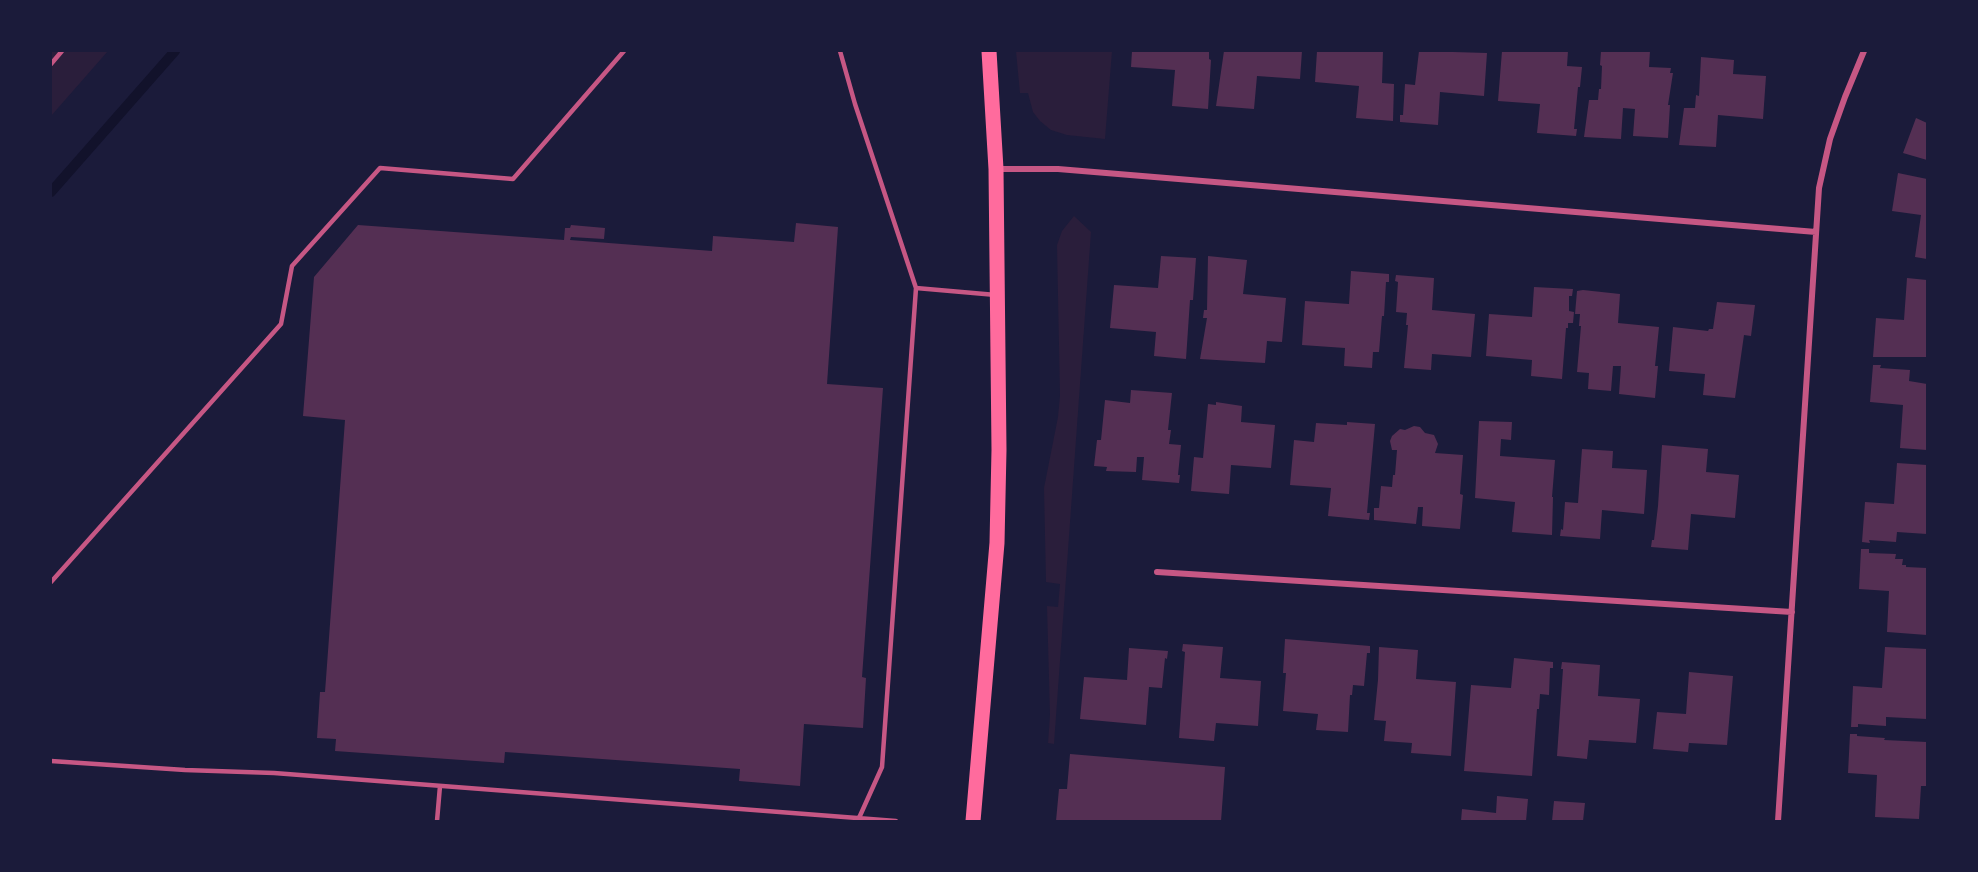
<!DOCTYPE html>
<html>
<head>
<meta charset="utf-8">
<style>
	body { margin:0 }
	#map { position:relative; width:1978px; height:872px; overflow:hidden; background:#1b1b3a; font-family:Merriweather,serif }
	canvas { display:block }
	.frame { position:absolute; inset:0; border:52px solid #1b1b3a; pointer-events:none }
</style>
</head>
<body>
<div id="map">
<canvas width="1978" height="872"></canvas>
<div class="frame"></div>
</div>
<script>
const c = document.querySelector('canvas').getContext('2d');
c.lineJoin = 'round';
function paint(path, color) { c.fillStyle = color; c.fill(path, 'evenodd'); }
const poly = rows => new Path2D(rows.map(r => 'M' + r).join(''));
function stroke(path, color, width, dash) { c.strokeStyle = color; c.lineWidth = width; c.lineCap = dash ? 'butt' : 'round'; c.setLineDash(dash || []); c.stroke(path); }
paint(poly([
	[51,51,108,51,51,116],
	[1016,51,1112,51,1105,139,1067,135,1051,130,1040,121,1033,112,1028,93,1020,93],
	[1074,216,1091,232,1054,744,1048,743,1050,715,1047,606,1058,607,1060,584,1046,582,1044,488,1058,417,1060,396,1057,245,1062,231]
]), '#2a1e3b');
stroke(poly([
	[51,192,175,51]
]), '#12122b', 10);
paint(poly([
	[1132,51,1209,51,1209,59,1211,60,1208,109,1172,106,1175,70,1131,67],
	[1224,51,1302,51,1300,79,1257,76,1254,109,1216,106],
	[1317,51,1383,51,1382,83,1394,84,1393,121,1356,118,1359,86,1315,82],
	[1419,51,1487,53,1484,96,1440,92,1438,125,1400,122,1400,115,1403,115,1405,84,1415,85],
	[1502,51,1568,51,1567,66,1582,67,1580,87,1578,87,1574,129,1577,129,1576,136,1537,133,1540,104,1498,101],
	[1601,51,1650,51,1649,67,1671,68,1670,73,1673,73,1668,105,1670,105,1668,138,1633,136,1635,109,1623,108,1621,139,1584,137,1589,100,1598,100,1599,89,1601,89,1602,66,1600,65],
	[1701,57,1734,60,1733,74,1766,76,1763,119,1718,115,1716,147,1679,145,1684,108,1695,108,1696,95,1699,96],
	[1916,118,1927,123,1927,160,1903,153],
	[1898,173,1927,179,1927,259,1915,257,1921,215,1892,211],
	[796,223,838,227,827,384,883,388,862,677,866,678,863,728,804,724,800,786,739,781,740,769,505,752,504,763,335,751,336,739,317,738,320,692,325,692,345,420,303,416,314,277,358,225,564,240,565,228,570,228,571,225,605,228,604,239,571,237,570,240,712,251,713,236,794,242],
	[1161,256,1196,258,1193,300,1190,300,1186,359,1154,356,1156,332,1110,328,1114,285,1158,288],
	[1208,256,1247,260,1243,294,1286,298,1282,342,1267,341,1265,363,1200,359,1207,318,1203,318,1204,310,1207,310],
	[1351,271,1389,274,1389,282,1386,282,1384,316,1382,316,1379,352,1373,352,1372,368,1344,366,1345,348,1302,345,1305,301,1349,304],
	[1396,275,1434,278,1432,310,1475,314,1471,357,1432,354,1431,370,1404,368,1408,325,1406,325,1407,313,1396,312,1398,282,1395,281],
	[1907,278,1927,280,1927,357,1873,357,1876,318,1904,320],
	[1534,287,1573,289,1572,296,1569,296,1569,311,1574,312,1573,323,1568,323,1568,328,1566,328,1562,379,1531,376,1532,360,1486,356,1489,314,1532,317],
	[1583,290,1620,294,1618,323,1659,327,1655,366,1658,366,1655,398,1619,394,1621,366,1613,366,1611,391,1588,389,1589,373,1577,372,1581,326,1579,326,1580,314,1575,314,1577,291],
	[1717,302,1755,305,1751,336,1744,335,1735,398,1703,395,1705,374,1669,371,1673,327,1708,331,1709,329,1713,329],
	[1873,365,1881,365,1880,368,1910,370,1909,381,1927,384,1927,450,1900,448,1903,405,1870,402],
	[1131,390,1172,393,1168,430,1171,430,1169,444,1181,445,1178,475,1180,475,1179,483,1142,480,1144,457,1137,457,1136,472,1106,471,1107,467,1094,466,1097,440,1101,440,1105,400,1130,403],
	[1216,402,1242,406,1241,422,1275,425,1271,468,1231,465,1229,494,1191,491,1194,457,1203,458,1208,404,1216,405],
	[1479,421,1512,422,1511,440,1501,439,1500,456,1555,460,1552,497,1553,497,1552,535,1512,532,1515,502,1475,498],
	[1347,422,1375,424,1367,513,1370,513,1369,520,1328,516,1331,488,1290,485,1294,440,1314,442,1316,423,1347,425],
	[1414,426,1420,427,1425,433,1434,435,1438,444,1435,453,1463,455,1460,494,1463,495,1460,529,1422,526,1423,507,1418,507,1416,524,1374,520,1374,508,1379,508,1381,486,1392,487,1393,475,1395,475,1397,450,1392,450,1390,441,1392,436,1400,429,1405,430],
	[1662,445,1708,449,1706,472,1739,475,1735,518,1691,514,1688,550,1651,547,1652,540,1654,540,1658,506],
	[1582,449,1613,451,1612,468,1647,470,1644,514,1602,510,1600,539,1560,536,1561,529,1563,530,1565,502,1578,503],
	[1897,463,1927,465,1927,534,1897,532,1896,542,1869,540,1870,543,1862,542,1865,502,1894,504],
	[1861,549,1869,549,1869,553,1896,554,1895,559,1903,559,1902,565,1906,565,1906,567,1927,568,1927,635,1887,632,1889,591,1859,589],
	[1285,639,1370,646,1370,653,1367,653,1364,686,1353,685,1352,695,1350,695,1348,732,1316,730,1318,714,1283,711,1286,673,1283,673],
	[1183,644,1223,647,1220,678,1261,681,1258,726,1216,723,1214,741,1179,738,1185,652,1182,651],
	[1379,647,1418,650,1416,679,1456,682,1451,756,1411,753,1412,743,1384,741,1386,721,1374,720,1378,680],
	[1885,647,1927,649,1927,719,1886,717,1886,726,1858,724,1858,727,1851,727,1853,686,1882,688],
	[1129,648,1168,651,1167,659,1165,658,1162,688,1149,687,1146,725,1080,719,1084,677,1127,680],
	[1514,658,1553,662,1553,668,1550,668,1549,695,1540,694,1539,709,1537,709,1532,776,1464,771,1471,685,1511,688],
	[1562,662,1600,665,1598,696,1640,699,1636,743,1589,740,1587,759,1557,756,1563,669,1561,669],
	[1689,672,1733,676,1727,745,1689,743,1688,752,1653,749,1657,712,1686,714],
	[1850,734,1857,734,1857,736,1885,738,1884,740,1927,742,1927,786,1921,786,1919,819,1875,817,1877,775,1848,773],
	[1070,754,1225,767,1221,821,1056,821,1059,789,1067,789],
	[1497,796,1528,799,1526,821,1461,821,1462,809,1496,813],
	[1554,801,1585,803,1583,821,1552,821]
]), '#542f53');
stroke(poly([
	[840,51,855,104,916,288,996,295],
	[51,64,62,51],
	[51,582,281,324,292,266,380,168,513,179,624,51],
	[51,761,185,770,274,773,896,821],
	[859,818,882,767,916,288],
	[437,821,440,786]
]), '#c65784', 4.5);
stroke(poly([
	[996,169,1058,169,1816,232],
	[1157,572,1792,612],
	[1778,821,1819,188,1830,139,1845,97,1864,51]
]), '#c65784', 6);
stroke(poly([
	[973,821,997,543,999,450,996,169,989,51]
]), '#ff6b9d', 15);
</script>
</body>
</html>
